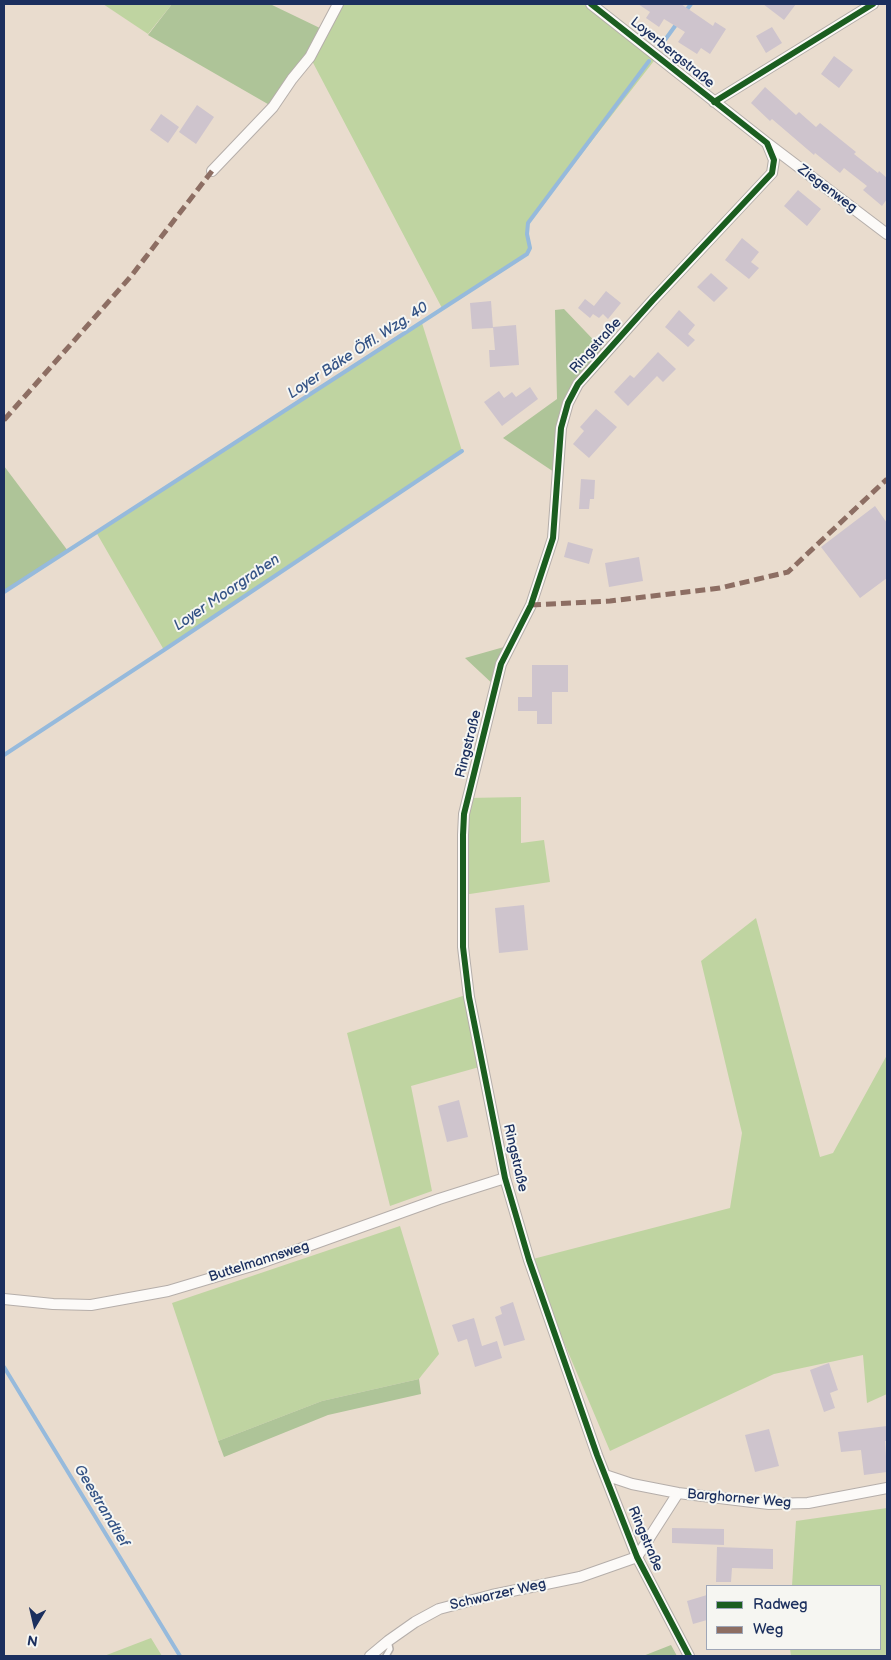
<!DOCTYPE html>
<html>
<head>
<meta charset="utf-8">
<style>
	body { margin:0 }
	#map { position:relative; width:891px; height:1660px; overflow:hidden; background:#e9dcce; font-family:"Balsamiq Sans",sans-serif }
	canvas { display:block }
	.frame { position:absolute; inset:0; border:5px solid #1b2f5e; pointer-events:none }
	.legend { position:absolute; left:706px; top:1585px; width:175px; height:65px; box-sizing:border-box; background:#f6f6f2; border:1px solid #9ea6b7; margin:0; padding:6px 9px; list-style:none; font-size:15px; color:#1b2f5e }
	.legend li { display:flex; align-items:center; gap:10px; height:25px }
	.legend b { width:25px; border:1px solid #9ea6b7 }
	.north { position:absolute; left:10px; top:1600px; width:50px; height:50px; -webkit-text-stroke:4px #f6f6f2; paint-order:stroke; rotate:189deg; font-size:14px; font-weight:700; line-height:20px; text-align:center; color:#1b2f5e }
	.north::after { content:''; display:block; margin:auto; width:18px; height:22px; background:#1b2f5e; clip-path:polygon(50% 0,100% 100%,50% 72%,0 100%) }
</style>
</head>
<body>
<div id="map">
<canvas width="891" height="1660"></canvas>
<div class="frame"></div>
<ul class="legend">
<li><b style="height:6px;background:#1b5e20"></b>Radweg</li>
<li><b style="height:6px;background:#8d6e63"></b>Weg</li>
</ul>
<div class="north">N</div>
</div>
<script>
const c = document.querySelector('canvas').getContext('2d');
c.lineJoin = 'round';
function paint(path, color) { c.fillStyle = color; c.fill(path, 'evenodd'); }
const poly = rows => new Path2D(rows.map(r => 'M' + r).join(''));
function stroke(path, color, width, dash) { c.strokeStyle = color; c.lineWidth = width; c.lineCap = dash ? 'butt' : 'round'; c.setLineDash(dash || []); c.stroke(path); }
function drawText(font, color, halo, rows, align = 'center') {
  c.font = font + ' "Balsamiq Sans",sans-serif'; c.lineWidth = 4; c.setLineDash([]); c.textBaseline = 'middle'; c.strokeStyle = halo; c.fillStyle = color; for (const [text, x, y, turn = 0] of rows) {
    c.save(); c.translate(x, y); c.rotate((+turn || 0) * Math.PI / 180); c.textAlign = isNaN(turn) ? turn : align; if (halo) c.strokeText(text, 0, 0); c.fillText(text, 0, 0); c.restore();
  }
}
paint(poly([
	[103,4,172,4,148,34],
	[338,4,591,4,657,57,528,223,527,234,530,248,527,254,443,310,310,57],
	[422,323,462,451,164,650,96,532],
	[521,797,521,843,544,840,550,882,463,895,468,798],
	[756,918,820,1157,833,1153,887,1055,887,1394,867,1403,863,1355,774,1374,610,1451,529,1260,730,1208,742,1133,701,961],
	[469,994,483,1066,411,1086,432,1191,390,1206,347,1033],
	[400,1226,439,1354,422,1375,419,1379,322,1401,218,1441,172,1303],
	[887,1508,887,1656,791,1656,790,1649,880,1649,880,1586,792,1586,796,1521],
	[151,1638,162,1656,104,1656]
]), '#bfd4a1');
paint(poly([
	[172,4,270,4,324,30,273,107,148,35],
	[564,309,606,353,568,403,557,474,503,438,557,399,555,310],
	[4,466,68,551,4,592],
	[511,645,496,687,465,658],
	[419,1379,421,1394,328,1415,224,1457,218,1441,322,1401],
	[671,1645,677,1656,643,1656]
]), '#aec498');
stroke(poly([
	[685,12,691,4],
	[662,44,678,22],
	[4,592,527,254,530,248,527,234,528,223,649,61],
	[4,755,164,650,462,451],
	[4,1367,180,1656]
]), '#96badc', 4);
paint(poly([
	[638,4,681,4,713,26,715,22,726,29,710,54,701,48,697,54,678,42,685,32,664,19,659,27,646,18,650,12],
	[763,4,796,4,784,20],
	[772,27,782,43,766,53,756,36],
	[834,56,853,70,839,88,821,74],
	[765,87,796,115,799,112,816,127,820,123,856,152,854,154,878,173,879,171,887,178,887,199,882,206,863,190,867,186,844,168,840,173,815,153,814,155,772,119,770,121,751,103],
	[197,105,214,117,196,144,179,132],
	[161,114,179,127,168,143,150,130],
	[798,190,821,209,807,226,784,206],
	[742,238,759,252,751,262,759,268,749,279,725,260],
	[711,273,728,288,714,302,697,287],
	[606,291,621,303,608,319,603,314,599,318,593,314,590,318,578,308,585,299,594,306],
	[491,301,493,328,472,329,470,303],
	[679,310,695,325,688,334,695,340,688,347,665,327],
	[516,325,519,365,490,367,489,350,495,350,493,327],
	[658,352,676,369,663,382,657,376,628,406,614,392,630,375,634,378],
	[530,387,538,399,502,426,484,402,499,391,504,398,512,392,516,397],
	[596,409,617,427,589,458,573,444,584,431,580,427],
	[581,479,595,480,594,499,590,499,589,509,579,509],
	[875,506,887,523,887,578,860,598,821,547],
	[568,542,593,549,589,564,564,557],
	[639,557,643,581,609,587,605,563],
	[532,665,568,665,568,692,552,692,552,724,537,724,537,711,518,711,518,697,532,697],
	[524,905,528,950,499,953,495,908],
	[459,1100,468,1137,447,1142,438,1106],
	[513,1302,525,1340,504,1346,495,1317,502,1314,500,1307],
	[474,1318,482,1346,497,1341,502,1358,475,1367,467,1339,458,1342,452,1325],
	[829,1363,838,1390,830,1393,835,1408,824,1412,810,1370],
	[887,1426,887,1441,885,1441,887,1472,864,1475,861,1450,841,1452,838,1432],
	[769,1429,779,1466,755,1472,745,1435],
	[672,1528,724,1529,724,1545,672,1543],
	[717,1547,773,1549,773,1569,732,1568,731,1582,716,1582],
	[707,1595,707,1620,693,1624,687,1601]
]), '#cec4cd');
const service = poly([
	[386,1656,390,1649,388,1641]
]);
const minor = poly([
	[591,4,767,143,887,234],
	[714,102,873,4],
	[212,171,273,107,292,79,310,57,338,4],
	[4,1299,53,1304,91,1305,168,1291,255,1265,439,1199,505,1178],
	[605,1475,632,1484,678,1493,769,1504,808,1503,887,1488],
	[637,1557,678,1493],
	[370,1656,388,1641,415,1622,439,1609,492,1595,580,1577,637,1557],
	[689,1656,637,1557,597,1455,529,1260,505,1178,469,997,463,947,463,835,464,814,501,664,531,605,553,538,561,428,568,403,578,384,653,300,772,173,774,160,767,143]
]);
stroke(service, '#b5aeaa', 8);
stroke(minor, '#b5aeaa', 12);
stroke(service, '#fcfaf8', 5);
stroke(minor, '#fcfaf8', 10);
stroke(poly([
	[4,420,132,275,212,171],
	[531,605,610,601,720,588,788,572,887,479]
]), '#8d6e63', 5, [10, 5]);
stroke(poly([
	[591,4,767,143,774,160,772,173,653,300,578,384,568,403,561,428,553,538,531,605,501,664,464,814,463,835,463,947,469,997,505,1178,529,1260,597,1455,637,1557,689,1656],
	[714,102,873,4]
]), '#1b5e20', 6);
drawText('14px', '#1b2f5e', '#f6f6f2', [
	["Loyerbergstraße",672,53,39],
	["Ziegenweg",827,189,37],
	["Ringstraße",596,346,-48],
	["Ringstraße",469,744,-76],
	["Ringstraße",515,1158,77],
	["Buttelmannsweg",259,1262,-18],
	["Barghorner Weg",739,1499,5],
	["Ringstraße",645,1539,67],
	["Schwarzer Weg",498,1595,-13]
]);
drawText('italic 15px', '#355486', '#f6f6f2', [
	["Loyer Bäke Öffl. Wzg. 40",358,351,-33],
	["Loyer Moorgraben",227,593,-34],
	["Geestrandtief",101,1506,59]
]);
</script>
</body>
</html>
